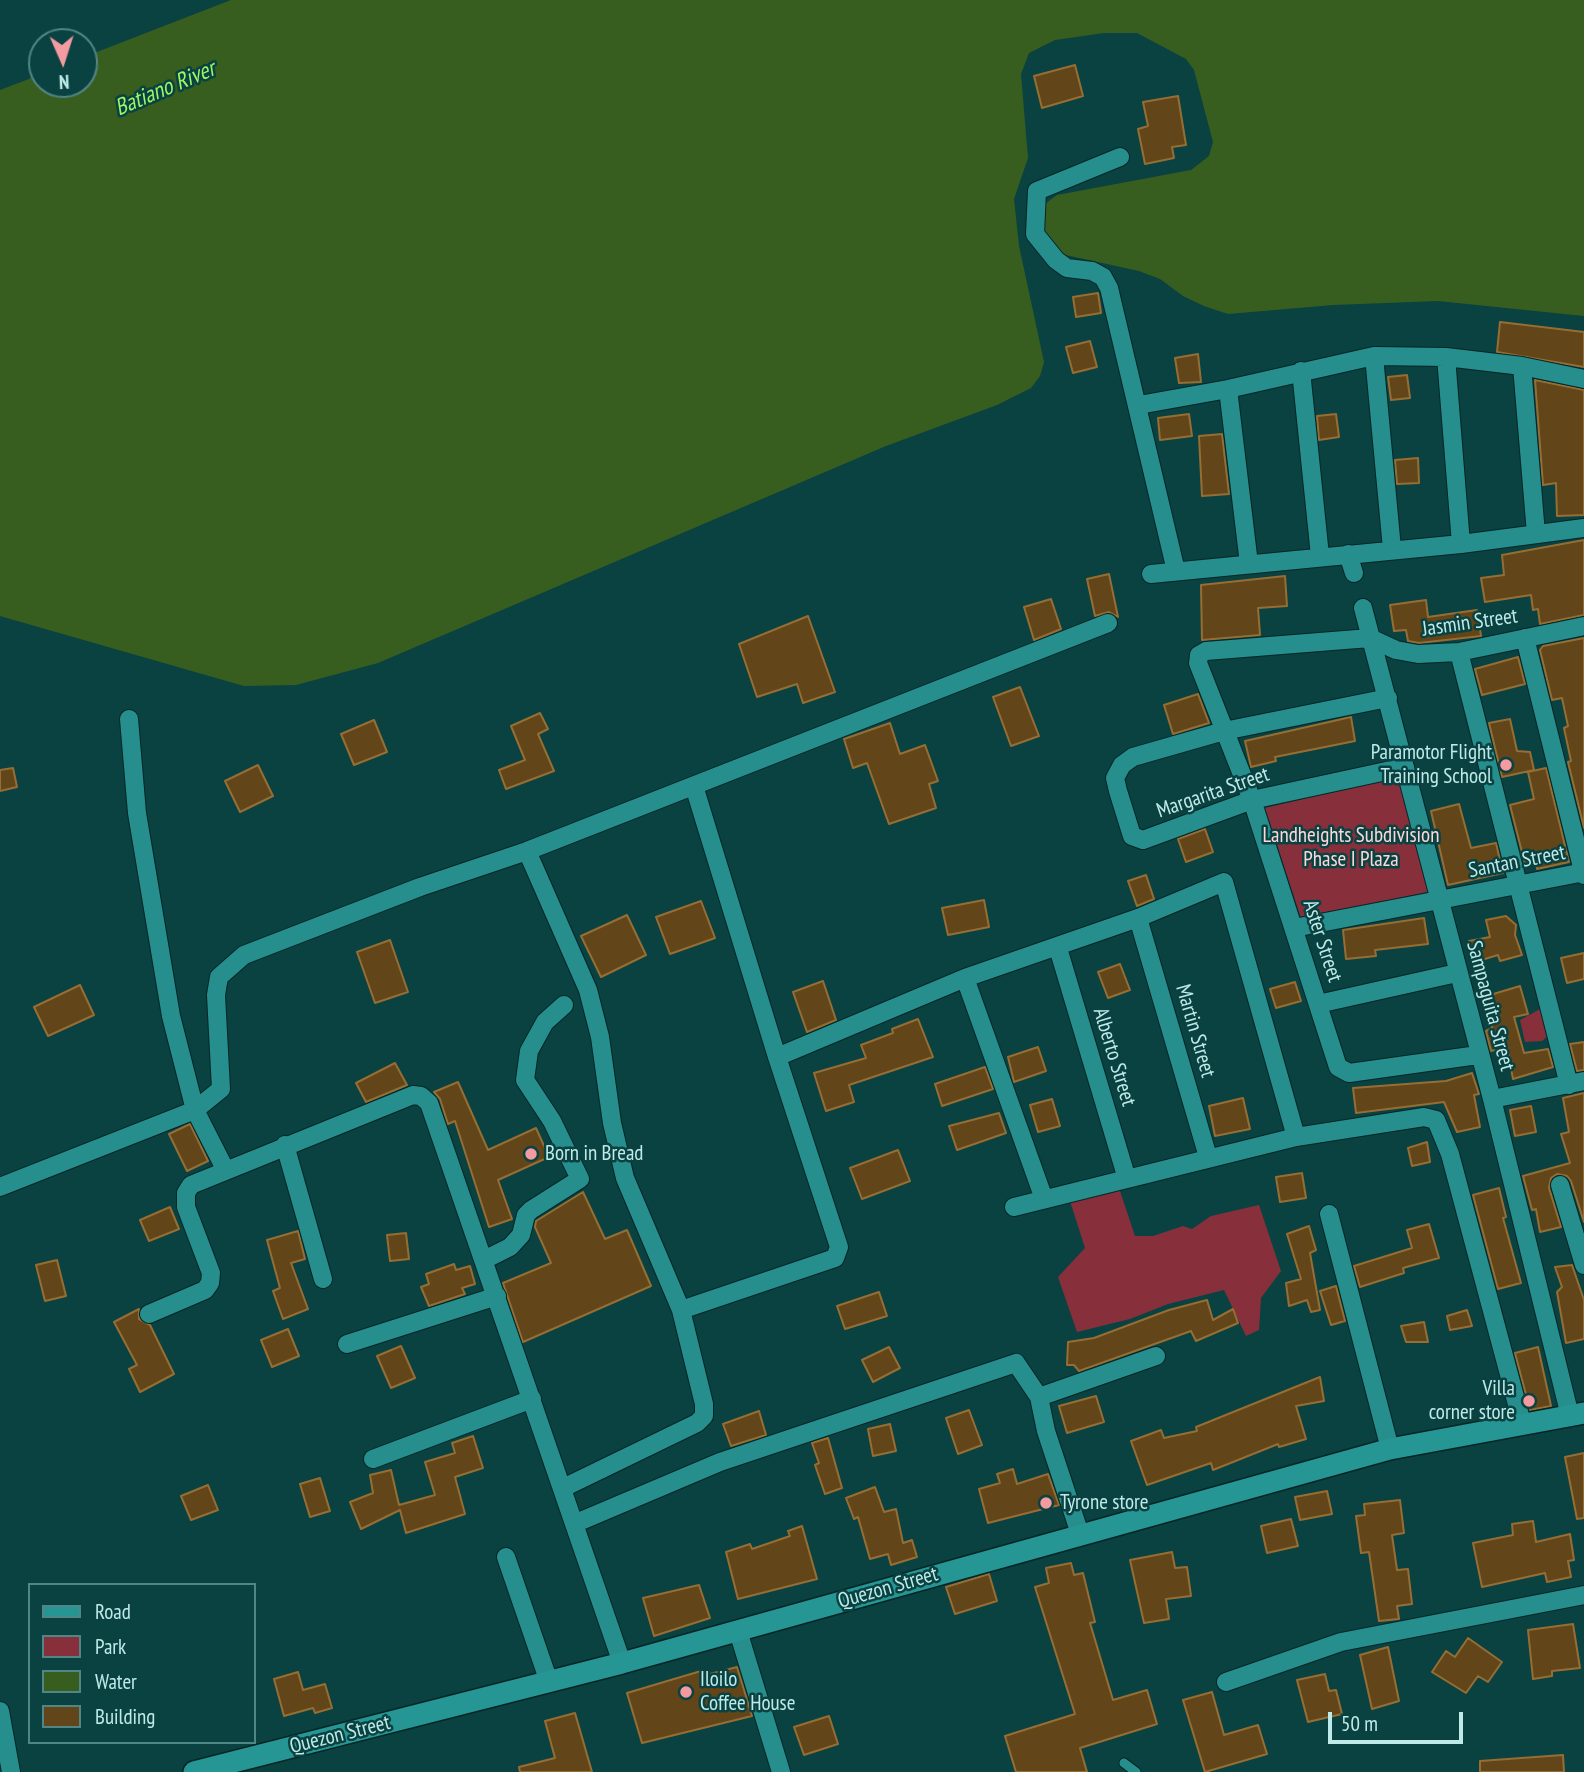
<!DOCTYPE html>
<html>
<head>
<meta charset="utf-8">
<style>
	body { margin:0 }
	#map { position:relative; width:1584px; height:1772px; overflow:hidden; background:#0a4242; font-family:"PT Sans Narrow",sans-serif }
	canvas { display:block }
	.legend { position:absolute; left:28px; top:1583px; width:228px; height:161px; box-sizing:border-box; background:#0a4242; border:2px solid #528585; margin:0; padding:9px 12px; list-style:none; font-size:21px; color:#beeae9 }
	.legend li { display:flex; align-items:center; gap:14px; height:35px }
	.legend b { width:35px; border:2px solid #528585 }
	.north { position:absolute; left:28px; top:28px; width:70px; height:70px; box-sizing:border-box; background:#0a4242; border:2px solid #528585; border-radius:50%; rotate:177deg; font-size:19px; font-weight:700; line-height:28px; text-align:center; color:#beeae9 }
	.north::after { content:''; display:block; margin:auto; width:24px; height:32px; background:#f49aa1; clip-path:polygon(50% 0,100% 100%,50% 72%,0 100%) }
	.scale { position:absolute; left:1328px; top:1712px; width:135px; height:32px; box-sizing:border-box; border:4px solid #beeae9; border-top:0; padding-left:9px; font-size:21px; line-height:24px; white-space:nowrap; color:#beeae9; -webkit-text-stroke:5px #0a4242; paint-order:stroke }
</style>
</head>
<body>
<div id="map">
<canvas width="1584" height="1772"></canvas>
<ul class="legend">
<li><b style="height:9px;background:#269695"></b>Road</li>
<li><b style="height:19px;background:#882f3c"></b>Park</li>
<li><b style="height:19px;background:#385e1f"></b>Water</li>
<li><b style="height:19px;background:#624518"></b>Building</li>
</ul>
<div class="north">N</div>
<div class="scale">50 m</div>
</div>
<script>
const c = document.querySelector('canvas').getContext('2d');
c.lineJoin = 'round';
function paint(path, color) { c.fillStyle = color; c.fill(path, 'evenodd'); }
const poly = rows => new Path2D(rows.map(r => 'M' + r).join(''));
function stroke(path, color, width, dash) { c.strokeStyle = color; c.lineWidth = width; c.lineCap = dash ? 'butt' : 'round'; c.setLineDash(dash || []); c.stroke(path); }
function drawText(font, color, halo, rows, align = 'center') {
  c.font = font + ' "PT Sans Narrow",sans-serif'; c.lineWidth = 5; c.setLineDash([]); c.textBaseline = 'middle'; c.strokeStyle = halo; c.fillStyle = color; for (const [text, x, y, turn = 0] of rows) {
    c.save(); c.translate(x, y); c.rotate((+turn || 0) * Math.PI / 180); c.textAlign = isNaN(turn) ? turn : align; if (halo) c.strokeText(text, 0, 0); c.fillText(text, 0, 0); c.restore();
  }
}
paint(poly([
	[1399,776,1428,892,1301,918,1265,808],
	[1542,1008,1550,1034,1542,1041,1525,1042,1520,1020],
	[1119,1188,1135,1236,1153,1236,1183,1226,1192,1229,1211,1216,1259,1205,1281,1271,1261,1298,1259,1330,1246,1336,1224,1290,1168,1304,1130,1319,1077,1332,1058,1277,1085,1248,1070,1201]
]), '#882f3c');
paint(poly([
	[231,0,1584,0,1584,316,1438,301,1333,305,1228,314,1204,306,1183,296,1160,279,1139,271,1052,252,1040,235,1045,204,1057,195,1191,170,1209,156,1213,142,1194,70,1186,59,1137,33,1104,33,1055,40,1029,53,1021,74,1028,158,1014,199,1019,246,1044,362,1040,376,1031,388,997,405,886,446,378,663,296,685,244,686,0,616,0,90,42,74,42,84,84,84,84,57]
]), '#385e1f');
const building = poly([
	[1075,65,1083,96,1042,108,1034,76,1075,65],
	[1178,96,1186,145,1172,147,1174,158,1145,164,1138,129,1148,126,1143,102,1178,96],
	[1098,293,1101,313,1076,317,1073,297,1098,293],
	[1500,322,1584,332,1584,367,1497,352,1500,322],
	[1090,341,1097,367,1073,373,1066,347,1090,341],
	[1198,354,1201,382,1179,383,1175,358,1198,354],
	[1407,375,1410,398,1391,400,1388,377,1407,375],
	[1535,380,1584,390,1584,515,1557,516,1556,483,1543,485,1535,380],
	[1189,414,1192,436,1160,440,1158,418,1189,414],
	[1336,414,1339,437,1319,440,1317,416,1336,414],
	[1222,434,1229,494,1202,496,1199,436,1222,434],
	[1418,458,1419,483,1397,484,1395,460,1418,458],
	[1584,540,1584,615,1540,624,1538,609,1533,610,1531,595,1485,602,1481,578,1504,575,1502,555,1584,540],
	[1109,574,1118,617,1109,612,1095,616,1087,579,1109,574],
	[1285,576,1287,606,1258,608,1260,635,1202,640,1201,585,1285,576],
	[1051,599,1061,629,1034,640,1024,607,1051,599],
	[1426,600,1428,617,1477,610,1481,636,1419,643,1408,641,1406,630,1394,631,1390,605,1426,600],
	[808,616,835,692,803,703,797,684,757,697,739,644,808,616],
	[1584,638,1584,828,1568,762,1571,761,1564,728,1568,726,1562,698,1552,700,1540,650,1543,646,1584,638],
	[1518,657,1525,684,1482,695,1475,669,1518,657],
	[1020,687,1039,736,1011,746,993,697,1020,687],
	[1198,694,1209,723,1173,734,1164,705,1198,694],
	[540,713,548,729,538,734,554,771,506,789,499,770,525,760,511,726,540,713],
	[1351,717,1355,741,1275,757,1276,761,1251,767,1245,741,1351,717],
	[1510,719,1517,751,1530,752,1534,770,1502,777,1489,723,1510,719],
	[374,720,387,752,354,765,341,734,374,720],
	[890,723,900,754,925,745,938,781,929,784,936,808,889,824,867,763,853,768,844,739,890,723],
	[258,765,273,796,240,812,225,781,258,765],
	[13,768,17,787,0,791,0,770,13,768],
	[1546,768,1569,862,1537,869,1536,861,1525,864,1510,805,1534,799,1528,772,1546,768],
	[1459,804,1471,848,1496,843,1503,873,1448,885,1431,811,1459,804],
	[1205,829,1213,852,1186,862,1178,839,1205,829],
	[1146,875,1154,899,1137,906,1128,881,1146,875],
	[984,900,989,927,948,935,942,908,984,900],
	[701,901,715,938,670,954,656,917,701,901],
	[627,915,646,955,601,977,581,936,627,915],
	[1506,916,1516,925,1515,935,1522,955,1500,961,1498,955,1475,962,1469,941,1490,937,1486,920,1506,916],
	[1424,918,1428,944,1375,950,1376,956,1346,959,1343,930,1424,918],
	[390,940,408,992,375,1003,357,952,390,940],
	[1584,953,1584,979,1567,983,1561,958,1584,953],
	[1120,964,1130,990,1108,998,1098,972,1120,964],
	[823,981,836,1020,807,1032,793,992,823,981],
	[1295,982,1301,1001,1276,1008,1270,989,1295,982],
	[80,985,94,1015,48,1036,34,1007,80,985],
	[1520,986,1528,1014,1514,1017,1524,1053,1548,1049,1553,1067,1513,1079,1507,1047,1491,1051,1486,1031,1492,1028,1490,995,1520,986],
	[918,1019,933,1057,849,1085,854,1102,826,1111,814,1073,866,1058,861,1045,893,1033,892,1029,918,1019],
	[1584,1042,1584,1070,1577,1071,1570,1044,1584,1042],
	[1038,1047,1046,1071,1014,1082,1008,1057,1038,1047],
	[395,1063,407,1085,366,1102,356,1083,395,1063],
	[985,1067,993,1089,942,1106,935,1084,985,1067],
	[1472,1073,1479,1094,1474,1095,1480,1127,1457,1132,1444,1102,1356,1113,1353,1088,1446,1081,1472,1073],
	[458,1082,488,1150,536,1128,549,1157,498,1180,512,1219,489,1227,455,1121,448,1124,440,1099,434,1092,458,1082],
	[1584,1093,1584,1222,1571,1181,1567,1176,1557,1174,1551,1178,1549,1188,1561,1227,1540,1232,1536,1209,1532,1210,1523,1176,1570,1163,1561,1134,1569,1132,1563,1098,1584,1093],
	[1243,1098,1250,1129,1215,1136,1209,1106,1243,1098],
	[1052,1099,1060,1126,1038,1132,1030,1105,1052,1099],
	[1531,1106,1536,1132,1515,1136,1510,1110,1531,1106],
	[999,1113,1006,1133,957,1150,949,1126,999,1113],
	[190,1124,208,1161,187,1171,169,1134,190,1124],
	[1427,1142,1430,1162,1412,1166,1408,1148,1427,1142],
	[898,1150,910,1181,862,1199,850,1168,898,1150],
	[1302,1173,1306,1198,1280,1202,1276,1177,1302,1173],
	[1499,1188,1506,1217,1503,1218,1521,1283,1498,1289,1473,1195,1499,1188],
	[583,1192,605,1239,627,1230,651,1286,523,1342,503,1283,551,1263,535,1227,536,1221,583,1192],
	[170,1207,179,1229,149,1241,140,1220,170,1207],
	[1429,1224,1439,1258,1403,1268,1404,1273,1360,1287,1354,1266,1412,1248,1407,1230,1429,1224],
	[1309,1226,1316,1250,1310,1253,1320,1310,1311,1312,1307,1300,1289,1306,1286,1283,1301,1279,1287,1234,1309,1226],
	[298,1231,305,1259,291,1263,308,1309,283,1319,273,1291,280,1288,267,1240,298,1231],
	[406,1233,409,1259,390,1261,387,1235,406,1233],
	[57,1260,66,1296,45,1301,36,1265,57,1260],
	[454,1264,456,1270,470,1266,475,1284,462,1288,465,1294,429,1306,421,1287,429,1284,426,1274,454,1264],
	[1572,1265,1584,1300,1584,1339,1566,1343,1557,1292,1562,1287,1555,1267,1572,1265],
	[1336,1286,1345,1321,1331,1325,1320,1291,1336,1286],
	[879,1292,887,1316,845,1329,837,1306,879,1292],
	[1207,1300,1213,1320,1233,1309,1238,1323,1196,1341,1191,1331,1079,1371,1074,1365,1067,1365,1068,1342,1094,1338,1169,1310,1207,1300],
	[139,1309,139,1319,150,1325,174,1374,140,1392,129,1369,137,1365,114,1322,139,1309],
	[1467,1310,1472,1326,1450,1330,1447,1316,1467,1310],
	[1424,1322,1428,1342,1406,1342,1401,1326,1424,1322],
	[288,1329,299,1356,272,1367,261,1340,288,1329],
	[401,1346,415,1378,391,1388,377,1356,401,1346],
	[889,1347,900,1368,873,1382,862,1360,889,1347],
	[1538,1347,1551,1406,1530,1410,1515,1353,1538,1347],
	[1320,1377,1324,1401,1296,1406,1306,1439,1279,1447,1278,1444,1213,1470,1211,1463,1147,1485,1131,1441,1161,1430,1164,1438,1197,1431,1196,1427,1320,1377],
	[1096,1396,1104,1422,1067,1433,1059,1406,1096,1396],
	[969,1410,982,1445,958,1454,946,1418,969,1410],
	[759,1411,766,1435,731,1446,723,1424,759,1411],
	[890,1424,896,1451,873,1456,868,1429,890,1424],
	[473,1436,483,1468,455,1477,465,1514,406,1533,400,1510,361,1529,350,1502,373,1493,370,1475,391,1470,399,1505,435,1495,425,1462,455,1453,452,1443,473,1436],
	[828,1438,842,1488,825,1494,815,1465,819,1463,812,1443,828,1438],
	[1584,1453,1584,1518,1577,1519,1565,1457,1584,1453],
	[1013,1469,1017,1484,1048,1474,1059,1505,988,1523,979,1489,1000,1483,997,1474,1013,1469],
	[320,1478,330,1511,310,1517,300,1484,320,1478],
	[208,1485,218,1510,191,1520,181,1496,208,1485],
	[875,1487,884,1512,896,1509,903,1543,912,1540,917,1557,891,1565,888,1554,870,1559,858,1517,854,1519,846,1498,875,1487],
	[1327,1491,1332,1514,1300,1520,1295,1497,1327,1491],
	[1400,1500,1404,1533,1392,1535,1397,1570,1408,1569,1412,1604,1397,1606,1399,1619,1379,1621,1369,1552,1361,1553,1356,1516,1365,1515,1364,1504,1400,1500],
	[1291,1519,1298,1546,1267,1553,1261,1526,1291,1519],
	[1533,1521,1536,1542,1570,1534,1574,1560,1568,1561,1571,1577,1547,1582,1545,1573,1482,1587,1473,1543,1513,1535,1512,1524,1533,1521],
	[802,1526,817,1579,738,1599,726,1552,750,1544,752,1549,790,1536,788,1531,802,1526],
	[1172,1552,1175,1568,1187,1567,1191,1596,1166,1599,1169,1619,1144,1623,1130,1560,1172,1552],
	[1071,1563,1074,1575,1083,1573,1095,1622,1090,1623,1113,1700,1147,1690,1157,1724,1080,1748,1087,1772,1016,1772,1005,1736,1075,1714,1035,1587,1049,1583,1046,1568,1071,1563],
	[989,1574,997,1601,955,1614,946,1587,989,1574],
	[699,1585,710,1618,654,1636,643,1598,699,1585],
	[1573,1624,1580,1668,1552,1671,1552,1676,1533,1679,1528,1630,1573,1624],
	[1468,1638,1502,1662,1488,1682,1478,1676,1466,1693,1432,1672,1446,1651,1455,1657,1468,1638],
	[1388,1647,1399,1701,1372,1709,1360,1655,1388,1647],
	[737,1667,752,1716,642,1743,627,1693,701,1671,702,1676,737,1667],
	[298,1672,303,1690,325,1684,332,1708,315,1713,313,1708,284,1716,274,1679,298,1672],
	[1325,1674,1329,1691,1336,1690,1342,1714,1308,1722,1297,1680,1325,1674],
	[1212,1692,1224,1735,1258,1725,1267,1754,1205,1772,1183,1700,1212,1692],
	[575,1713,592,1772,520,1772,519,1767,555,1758,545,1721,575,1713],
	[829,1716,838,1744,804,1755,794,1727,829,1716],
	[1563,1755,1564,1772,1480,1772,1480,1761,1563,1755]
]);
paint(building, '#624518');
stroke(building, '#966e34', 2);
const lane = poly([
	[1124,1763,1136,1772]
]);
const street = poly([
	[1120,157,1037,191,1035,234,1056,260,1067,268,1092,271,1103,277,1109,288,1176,571],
	[1374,356,1392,549],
	[1446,357,1461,544],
	[1522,366,1536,534],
	[1301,371,1320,556],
	[1228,389,1249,564],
	[1139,405,1228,389,1374,356,1446,357,1522,366,1584,379],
	[1348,554,1354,573],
	[1151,574,1461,544,1584,528],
	[1363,608,1492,1099,1570,1416],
	[1525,638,1584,875],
	[1459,652,1569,1085],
	[1388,698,1224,731,1133,757,1122,765,1115,778,1118,791,1132,836,1143,840,1252,800,1405,767],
	[129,719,137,813,171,1016,195,1110,225,1169],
	[527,851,588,990,600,1037,612,1123,625,1178,681,1310,704,1404,704,1416,697,1423,563,1488],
	[1138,918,1208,1157],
	[1294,928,1584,872],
	[1058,948,1127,1179],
	[965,978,1044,1199],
	[1318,1004,1457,973],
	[1478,1055,1349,1073,1338,1067,1252,800,1198,663,1199,655,1206,651,1370,638,1396,650,1418,654,1459,652,1584,626],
	[777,1057,965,978,1138,918,1224,882,1296,1137],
	[1492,1099,1584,1081],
	[285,1145,323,1279],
	[1560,1185,1584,1265],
	[0,1187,195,1110,221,1089,216,995,219,977,244,955,420,887,527,851,1108,623],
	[1014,1207,1296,1137,1424,1117,1436,1120,1450,1154,1522,1423],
	[1329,1214,1390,1449],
	[484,1260,510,1247,521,1235,526,1215,531,1210,580,1179,552,1121,525,1080,529,1051,545,1022,564,1005],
	[681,1310,835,1258,839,1247,777,1057,694,786],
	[149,1314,205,1290,210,1283,211,1273,186,1207,186,1193,191,1185,413,1095,421,1096,429,1103,622,1663],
	[347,1344,497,1296],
	[373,1459,532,1399],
	[576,1523,720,1462,1016,1363,1039,1397],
	[1080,1534,1046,1431,1039,1397,1156,1356],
	[506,1557,549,1682],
	[738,1631,781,1772],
	[1226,1682,1341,1642,1584,1595],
	[0,1711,11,1772]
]);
const secondary = poly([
	[194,1772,622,1663,1390,1449,1584,1413]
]);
stroke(lane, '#062626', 11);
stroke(street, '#062626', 20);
stroke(secondary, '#062626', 24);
stroke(lane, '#268e8d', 9);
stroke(street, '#268e8d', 18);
stroke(secondary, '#269695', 21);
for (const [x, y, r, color] of [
	[1506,765,7,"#f49aa1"],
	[531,1154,7,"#f49aa1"],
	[1529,1401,7,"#f49aa1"],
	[1046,1503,7,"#f49aa1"],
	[686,1692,7,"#f49aa1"]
]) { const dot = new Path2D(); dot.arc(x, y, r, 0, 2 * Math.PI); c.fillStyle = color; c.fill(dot); stroke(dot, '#0a4242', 2.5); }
drawText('21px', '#beeae9', '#0a4242', [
	["Jasmin Street",1470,623,-8],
	["Margarita Street",1213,793,-19],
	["Santan Street",1517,862,-11],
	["Aster Street",1322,941,72],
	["Sampaguita Street",1490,1006,75],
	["Martin Street",1195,1031,74],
	["Alberto Street",1114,1057,73],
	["Quezon Street",888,1588,-16],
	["Quezon Street",340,1735,-14]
]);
drawText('21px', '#beeae9', '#0a4242', [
	["Paramotor Flight",1492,753,"right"],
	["Training School",1492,777,"right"],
	["Born in Bread",545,1154],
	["Villa",1515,1389,"right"],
	["corner store",1515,1413,"right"],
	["Tyrone store",1060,1503],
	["Iloilo",700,1680],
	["Coffee House",700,1704]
], 'left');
drawText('21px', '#fcd8d9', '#0a4242', [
	["Landheights Subdivision",1351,836],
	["Phase I Plaza",1351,860]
]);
drawText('italic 23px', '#9df663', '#0a4242', [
	["Batiano River",165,89,-23]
]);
</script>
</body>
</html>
